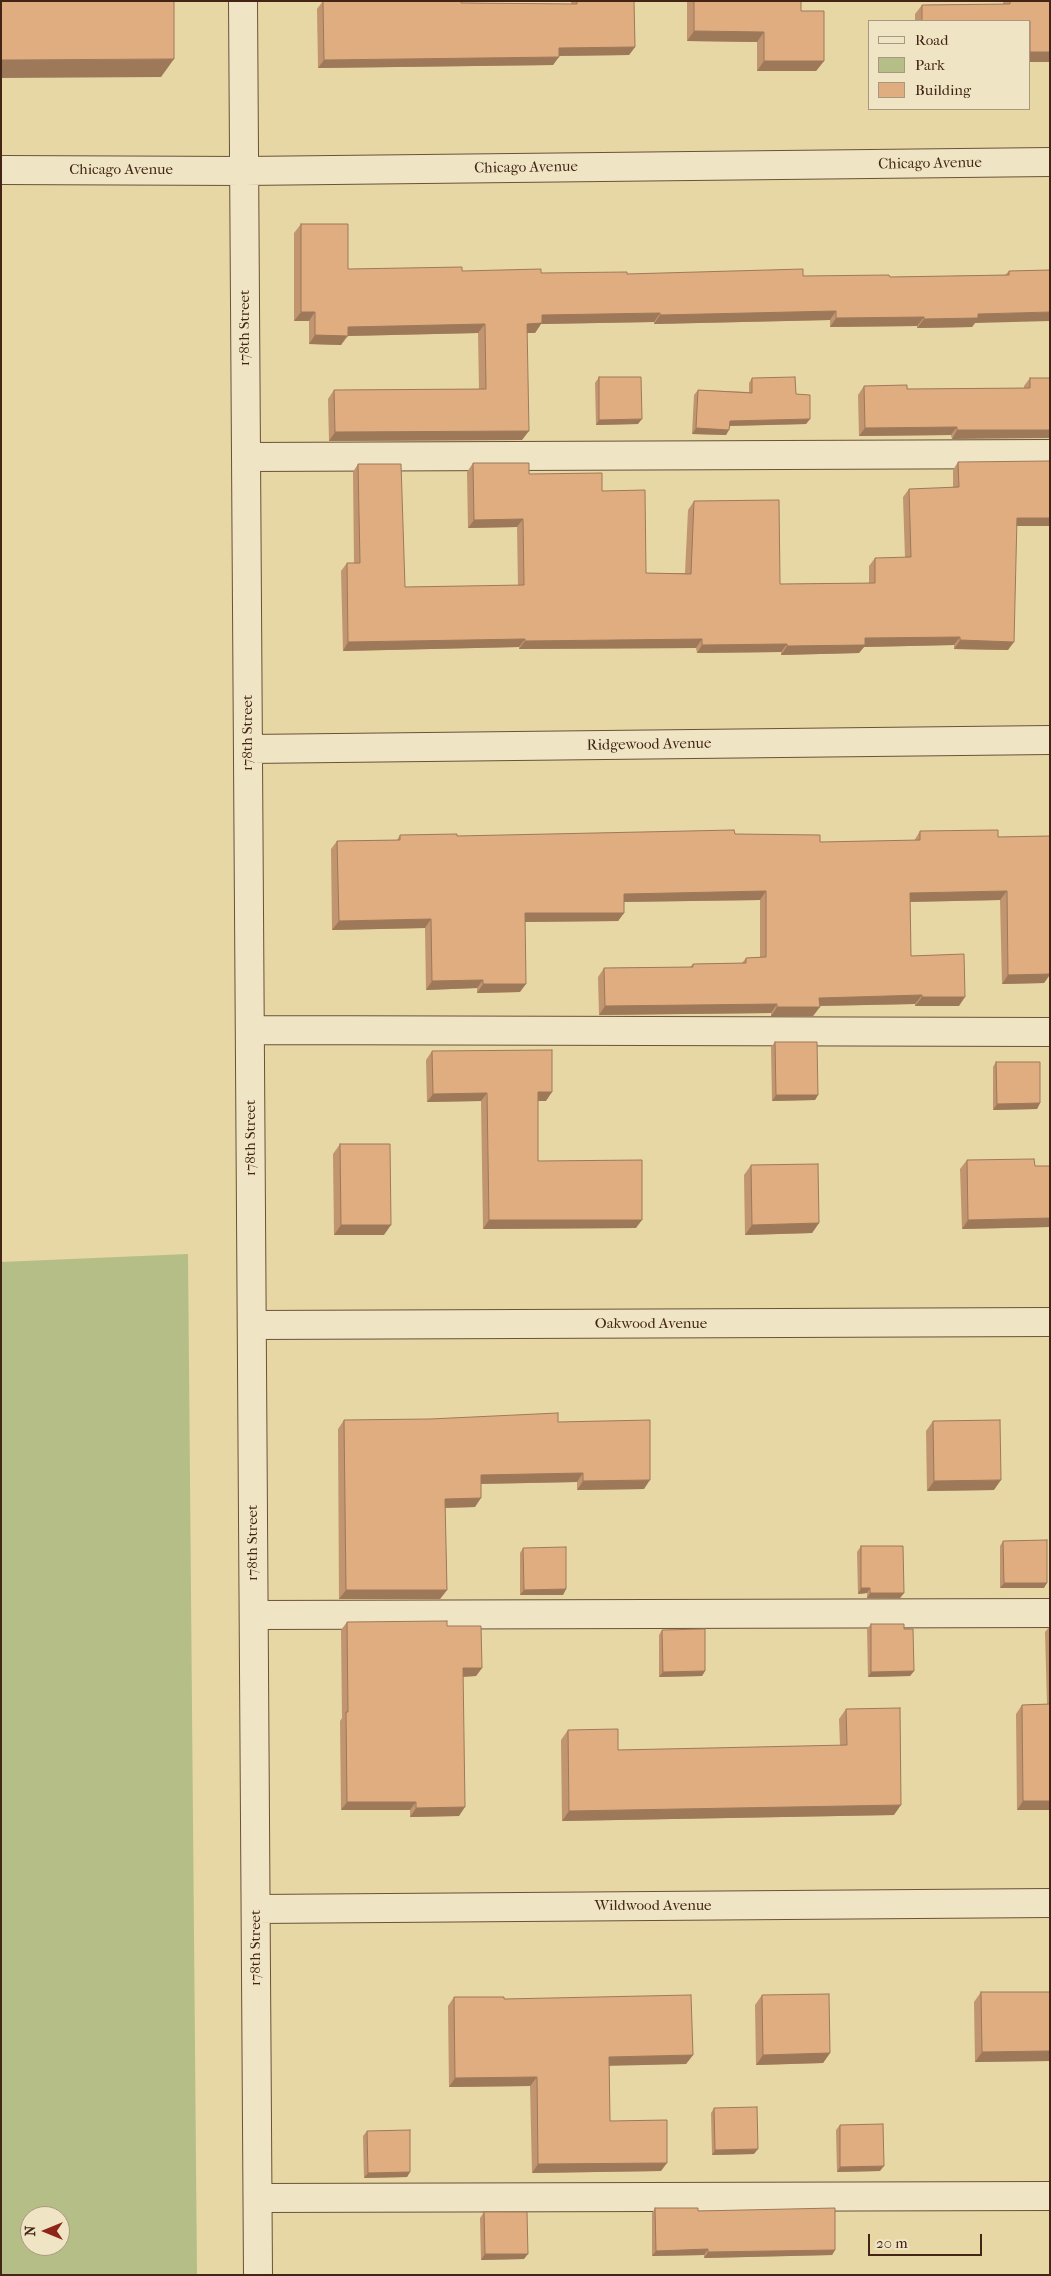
<!DOCTYPE html>
<html>
<head>
<meta charset="utf-8">
<style>
	body { margin:0 }
	#map { position:relative; width:1051px; height:2276px; overflow:hidden; background:#e6d7a4; font-family:"IM FELL French Canon",serif }
	canvas { display:block }
	.frame { position:absolute; inset:0; border:2px solid #432415; pointer-events:none }
	.legend { position:absolute; left:868px; top:20px; width:162px; height:90px; box-sizing:border-box; background:#efe5c4; border:1px solid #aa987e; margin:0; padding:6px 9px; list-style:none; font-size:15px; color:#432415 }
	.legend li { display:flex; align-items:center; gap:10px; height:25px }
	.legend b { width:25px; border:1px solid #aa987e }
	.north { position:absolute; left:20px; top:2206px; width:50px; height:50px; box-sizing:border-box; background:#efe5c4; border:1px solid #aa987e; border-radius:50%; rotate:270deg; font-size:14px; font-weight:700; line-height:20px; text-align:center; color:#432415 }
	.north::after { content:''; display:block; margin:auto; width:18px; height:22px; background:#8f2418; clip-path:polygon(50% 0,100% 100%,50% 72%,0 100%) }
	.scale { position:absolute; left:868px; top:2234px; width:114px; height:22px; box-sizing:border-box; border:2px solid #432415; border-top:0; padding-left:6px; font-size:15px; line-height:18px; white-space:nowrap; color:#432415; -webkit-text-stroke:4px #efe5c4; paint-order:stroke }
</style>
</head>
<body>
<div id="map">
<canvas width="1051" height="2276"></canvas>
<div class="frame"></div>
<ul class="legend">
<li><b style="height:6px;background:#efe5c4"></b>Road</li>
<li><b style="height:14px;background:#b4be86"></b>Park</li>
<li><b style="height:14px;background:#e0ad81"></b>Building</li>
</ul>
<div class="north">N</div>
<div class="scale">20 m</div>
</div>
<script>
const c = document.querySelector('canvas').getContext('2d');
c.lineJoin = 'round';
function paint(path, color) { c.fillStyle = color; c.fill(path, 'evenodd'); }
const poly = rows => new Path2D(rows.map(r => 'M' + r).join(''));
function stroke(path, color, width, dash) { c.strokeStyle = color; c.lineWidth = width; c.lineCap = dash ? 'butt' : 'round'; c.setLineDash(dash || []); c.stroke(path); }
function drawText(font, color, halo, rows, align = 'center') {
  c.font = font + ' "IM FELL French Canon",serif'; c.lineWidth = 4.5; c.setLineDash([]); c.textBaseline = 'middle'; c.strokeStyle = halo; c.fillStyle = color; for (const [text, x, y, turn = 0] of rows) {
    c.save(); c.translate(x, y); c.rotate((+turn || 0) * Math.PI / 180); c.textAlign = isNaN(turn) ? turn : align; if (halo) c.strokeText(text, 0, 0); c.fillText(text, 0, 0); c.restore();
  }
}
paint(poly([
	[188,1254,197,2275,1,2275,1,1262],
	[30,2216,60,2216,60,2246,30,2246]
]), '#b4be86');
const minor = poly([
	[243,1,258,2275],
	[1,170,244,171,1050,162],
	[246,457,1050,454],
	[248,749,1050,740],
	[250,1030,1050,1032],
	[252,1325,1050,1322],
	[254,1615,1050,1613],
	[256,1909,1050,1903],
	[258,2198,1050,2196]
]);
stroke(minor, '#6c5139', 30);
stroke(minor, '#efe5c4', 28);
paint(poly([
	[323,1,571,4,571,1,634,1,635,47,629,55,559,56,553,65,318,68,317,9],
	[687,1,801,1,801,11,824,61,816,71,757,71,757,42,687,41],
	[1003,1,1050,1,1050,62,1030,62,1030,21,915,21,915,14,922,5,1003,4],
	[301,224,348,269,541,273,890,277,1005,275,1009,271,1050,270,975,323,972,327,917,328,917,326,830,327,830,320,654,324,654,322,541,324,535,333,527,333,522,440,329,441,328,399,334,390,479,389,478,333,348,336,341,345,309,344,309,321,294,321,294,233],
	[599,377,638,424,596,425,595,383],
	[752,378,796,394,810,419,806,424,730,426,726,435,692,434,694,395,698,390,749,392,749,383],
	[1030,378,1050,378,952,439,951,435,859,436,858,395,864,386,907,389,1024,388,1024,386],
	[958,462,1050,526,1016,526,1008,650,954,649,954,645,864,647,859,653,781,655,781,652,697,653,696,648,519,649,519,647,343,651,341,571,347,563,354,563,353,472,358,464,405,587,518,586,517,527,468,528,467,472,473,463,529,474,602,491,646,573,685,573,688,510,694,501,780,584,869,583,869,566,875,558,905,558,903,497,909,489,953,488,953,470],
	[920,831,998,837,1050,836,1050,975,1044,983,1002,984,1000,900,910,902,911,956,959,1006,915,1006,915,1004,820,1006,813,1016,771,1016,771,1013,599,1015,598,977,604,968,690,967,693,964,742,963,746,958,760,957,760,900,624,902,624,913,618,921,525,922,520,992,477,993,477,988,426,990,425,928,332,930,331,849,337,841,397,840,400,835,457,836,735,834,820,842,914,841],
	[775,1042,818,1095,815,1100,772,1101,771,1047],
	[432,1051,546,1101,538,1101,538,1161,636,1228,483,1229,481,1101,427,1102,426,1060],
	[996,1062,1040,1103,1037,1109,993,1110,993,1067],
	[340,1144,384,1235,334,1235,333,1154],
	[967,1160,1035,1166,1050,1166,1050,1235,1049,1235,1049,1227,962,1229,960,1169],
	[751,1165,819,1223,812,1233,745,1235,744,1175],
	[344,1420,558,1422,644,1489,577,1490,577,1482,481,1484,475,1507,445,1508,447,1590,440,1599,339,1599,338,1429],
	[933,1421,994,1490,927,1491,926,1431],
	[1003,1541,1044,1588,1000,1588,1000,1546],
	[861,1546,904,1593,900,1598,867,1598,867,1593,858,1594,857,1552],
	[523,1548,566,1589,563,1595,520,1595,520,1553],
	[347,1622,447,1626,482,1668,476,1676,463,1677,459,1816,410,1817,410,1810,341,1810,340,1721,342,1718,341,1630],
	[871,1624,904,1629,914,1671,910,1676,868,1677,867,1629],
	[1050,1626,1050,1810,1017,1810,1016,1714,1022,1705,1047,1704,1045,1632],
	[662,1630,705,1671,702,1676,659,1677,659,1635],
	[846,1709,894,1815,562,1821,561,1740,568,1730,618,1750,840,1746,839,1719],
	[981,1992,1050,1992,1050,2061,975,2062,974,2002],
	[762,1995,830,2053,823,2063,756,2065,755,2005],
	[454,1997,504,1999,693,2055,686,2064,609,2065,610,2121,661,2171,532,2173,530,2086,449,2087,448,2006],
	[714,2108,754,2154,712,2155,711,2113],
	[840,2125,880,2171,837,2172,836,2130],
	[367,2131,410,2172,407,2177,364,2178,363,2136],
	[655,2208,698,2211,835,2250,832,2255,704,2258,704,2255,652,2256,652,2213],
	[484,2212,524,2259,481,2260,480,2218]
]), '#c1956f');
paint(poly([
	[694,31,764,32,757,42,687,41],
	[635,47,629,55,553,56,559,48],
	[1030,52,1050,52,1050,62,1030,62],
	[559,57,553,65,318,68,324,60],
	[174,59,161,77,1,78,1,60],
	[764,61,824,61,816,71,757,71],
	[836,311,830,320,654,324,660,315],
	[301,312,315,312,309,321,294,321],
	[1050,312,1050,321,975,323,972,327,917,328,924,319,978,314],
	[660,313,654,322,541,324,535,333,521,333,527,324,542,315],
	[924,317,917,326,830,327,836,318],
	[485,324,478,333,347,336,341,345,309,344,315,335,348,327],
	[642,419,638,424,596,425,599,420],
	[810,419,806,424,726,426,730,421],
	[957,427,951,435,859,436,865,428],
	[696,428,729,430,726,435,692,434],
	[957,430,1050,430,1050,438,952,439],
	[529,431,522,440,329,441,335,432],
	[1017,518,1050,518,1050,526,1011,526],
	[523,519,517,527,468,528,474,520],
	[960,637,954,645,864,647,859,653,781,655,787,646,865,638],
	[525,639,519,647,343,651,348,642],
	[702,639,696,648,519,649,525,641],
	[960,640,1014,642,1008,650,954,649],
	[787,644,781,652,697,653,702,645],
	[766,891,760,900,618,902,624,894],
	[1007,891,1000,900,904,902,910,893],
	[525,913,624,913,618,921,519,922],
	[431,919,425,928,332,930,339,921],
	[1050,974,1044,983,1002,984,1008,975],
	[483,980,477,988,426,990,432,981],
	[483,984,526,984,520,992,477,993],
	[922,995,915,1004,813,1006,819,998],
	[922,997,965,997,959,1006,915,1006],
	[777,1004,771,1013,599,1015,605,1006],
	[777,1007,820,1007,813,1016,771,1016],
	[538,1092,552,1092,546,1101,532,1101],
	[487,1093,481,1101,427,1102,433,1094],
	[776,1095,818,1095,815,1100,772,1101],
	[1040,1103,1037,1109,993,1110,997,1104],
	[1050,1218,1050,1226,1049,1227,962,1229,968,1220],
	[489,1220,642,1220,636,1228,483,1229],
	[819,1223,812,1233,745,1235,752,1225],
	[341,1225,391,1225,384,1235,334,1235],
	[583,1473,577,1482,474,1484,481,1475],
	[650,1480,644,1489,577,1490,583,1481],
	[1001,1480,994,1490,927,1491,934,1481],
	[481,1498,475,1507,439,1508,445,1499],
	[1004,1583,1047,1583,1044,1588,1000,1588],
	[861,1588,870,1588,867,1593,858,1594],
	[566,1589,563,1595,520,1595,524,1590],
	[346,1590,447,1590,440,1599,339,1599],
	[870,1593,904,1593,900,1598,867,1598],
	[463,1668,482,1668,476,1676,457,1677],
	[705,1671,702,1676,659,1677,663,1672],
	[914,1671,910,1676,868,1677,871,1672],
	[1023,1801,1050,1801,1050,1810,1017,1810],
	[347,1802,416,1802,410,1810,341,1810],
	[901,1805,894,1815,562,1821,569,1811],
	[465,1807,459,1816,410,1817,416,1808],
	[1050,2051,1050,2061,975,2062,982,2052],
	[830,2053,823,2063,756,2065,763,2055],
	[693,2055,686,2064,603,2066,609,2057],
	[537,2077,530,2086,449,2087,455,2078],
	[758,2149,754,2154,712,2155,715,2150],
	[667,2163,661,2171,532,2173,538,2164],
	[884,2166,880,2171,837,2172,840,2167],
	[410,2172,407,2177,364,2178,368,2173],
	[708,2249,704,2255,652,2256,656,2251],
	[835,2250,832,2255,704,2258,708,2252],
	[485,2254,528,2254,524,2259,481,2260]
]), '#9d795a');
const building = poly([
	[1,1,174,1,174,59,1,60,1,1],
	[323,1,461,1,461,3,577,4,577,1,634,1,635,47,559,48,559,57,324,60,323,1],
	[694,1,801,1,801,11,824,11,824,61,764,61,764,32,694,31,694,1],
	[1010,1,1050,1,1050,52,1030,52,1030,21,922,21,922,5,1010,4,1010,1],
	[301,224,348,224,348,269,462,267,462,271,541,269,541,273,627,272,627,274,803,269,803,276,889,275,890,277,1009,275,1009,271,1050,270,1050,312,978,314,978,318,924,319,924,317,836,318,836,311,660,315,660,313,542,315,542,323,527,324,529,431,335,432,334,390,486,389,485,324,348,327,348,336,315,335,315,312,301,312,301,224],
	[599,377,641,377,642,419,599,420,599,377],
	[795,377,796,394,810,395,810,419,730,421,729,430,696,428,698,390,752,393,752,378,795,377],
	[1030,378,1050,378,1050,430,957,430,957,427,865,428,864,386,907,385,907,389,1030,388,1030,378],
	[1050,461,1050,518,1017,518,1014,642,960,640,960,637,865,638,865,645,787,646,787,644,702,645,702,639,525,641,525,639,348,642,347,563,360,563,358,464,401,464,405,587,524,585,523,519,474,520,473,463,529,463,529,474,602,473,602,491,645,490,646,573,691,574,694,501,779,500,780,584,875,583,875,558,911,557,909,489,959,487,958,462,1050,461],
	[734,830,735,834,820,835,820,842,920,840,920,831,998,830,998,837,1050,836,1050,974,1008,975,1007,891,910,893,911,956,964,954,965,997,922,997,922,995,819,998,820,1007,777,1007,777,1004,605,1006,604,968,693,967,693,964,746,963,746,958,766,957,766,891,624,894,624,913,525,913,526,984,483,984,483,980,432,981,431,919,339,921,337,841,400,840,400,835,457,834,457,836,734,830],
	[775,1042,817,1042,818,1095,776,1095,775,1042],
	[552,1050,552,1092,538,1092,538,1161,642,1160,642,1220,489,1220,487,1093,433,1094,432,1051,552,1050],
	[996,1062,1040,1062,1040,1103,997,1104,996,1062],
	[340,1144,390,1144,391,1225,341,1225,340,1144],
	[1034,1159,1035,1166,1050,1166,1050,1218,968,1220,967,1160,1034,1159],
	[818,1164,819,1223,752,1225,751,1165,818,1164],
	[558,1413,558,1422,650,1420,650,1480,583,1481,583,1473,481,1475,481,1498,445,1499,447,1590,346,1590,344,1420,430,1419,558,1413],
	[1000,1420,1001,1480,934,1481,933,1421,1000,1420],
	[1047,1540,1047,1583,1004,1583,1003,1541,1047,1540],
	[861,1546,903,1546,904,1593,870,1593,870,1588,861,1588,861,1546],
	[566,1547,566,1589,524,1590,523,1548,566,1547],
	[447,1621,447,1626,481,1626,482,1668,463,1668,465,1807,416,1808,416,1802,347,1802,346,1712,348,1712,347,1622,447,1621],
	[871,1624,904,1624,904,1629,913,1629,914,1671,871,1672,871,1624],
	[705,1629,705,1671,663,1672,662,1630,705,1629],
	[1050,1704,1050,1801,1023,1801,1022,1705,1050,1704],
	[900,1708,901,1805,569,1811,568,1730,618,1729,618,1750,847,1745,846,1709,900,1708],
	[981,1992,1050,1992,1050,2051,982,2052,981,1992],
	[829,1994,830,2053,763,2055,762,1995,829,1994],
	[691,1995,693,2055,609,2057,610,2121,667,2120,667,2163,538,2164,537,2077,455,2078,454,1997,504,1997,504,1999,691,1995],
	[757,2107,758,2149,715,2150,714,2108,757,2107],
	[883,2124,884,2166,840,2167,840,2125,883,2124],
	[410,2130,410,2172,368,2173,367,2131,410,2130],
	[655,2208,698,2208,698,2211,835,2208,835,2250,708,2252,708,2249,656,2251,655,2208],
	[484,2212,527,2212,528,2254,485,2254,484,2212]
]);
paint(building, '#e0ad81');
stroke(building, '#9d795a', 1);
drawText('15px', '#432415', '#efe5c4', [
	["Chicago Avenue",930,164,-1],
	["Chicago Avenue",526,168,-1],
	["Chicago Avenue",121,170],
	["178th Street",245,328,-90],
	["178th Street",248,733,-90],
	["Ridgewood Avenue",649,745,-1],
	["178th Street",251,1138,-90],
	["Oakwood Avenue",651,1324],
	["178th Street",253,1543,-90],
	["Wildwood Avenue",653,1906],
	["178th Street",256,1948,-90]
]);
</script>
</body>
</html>
